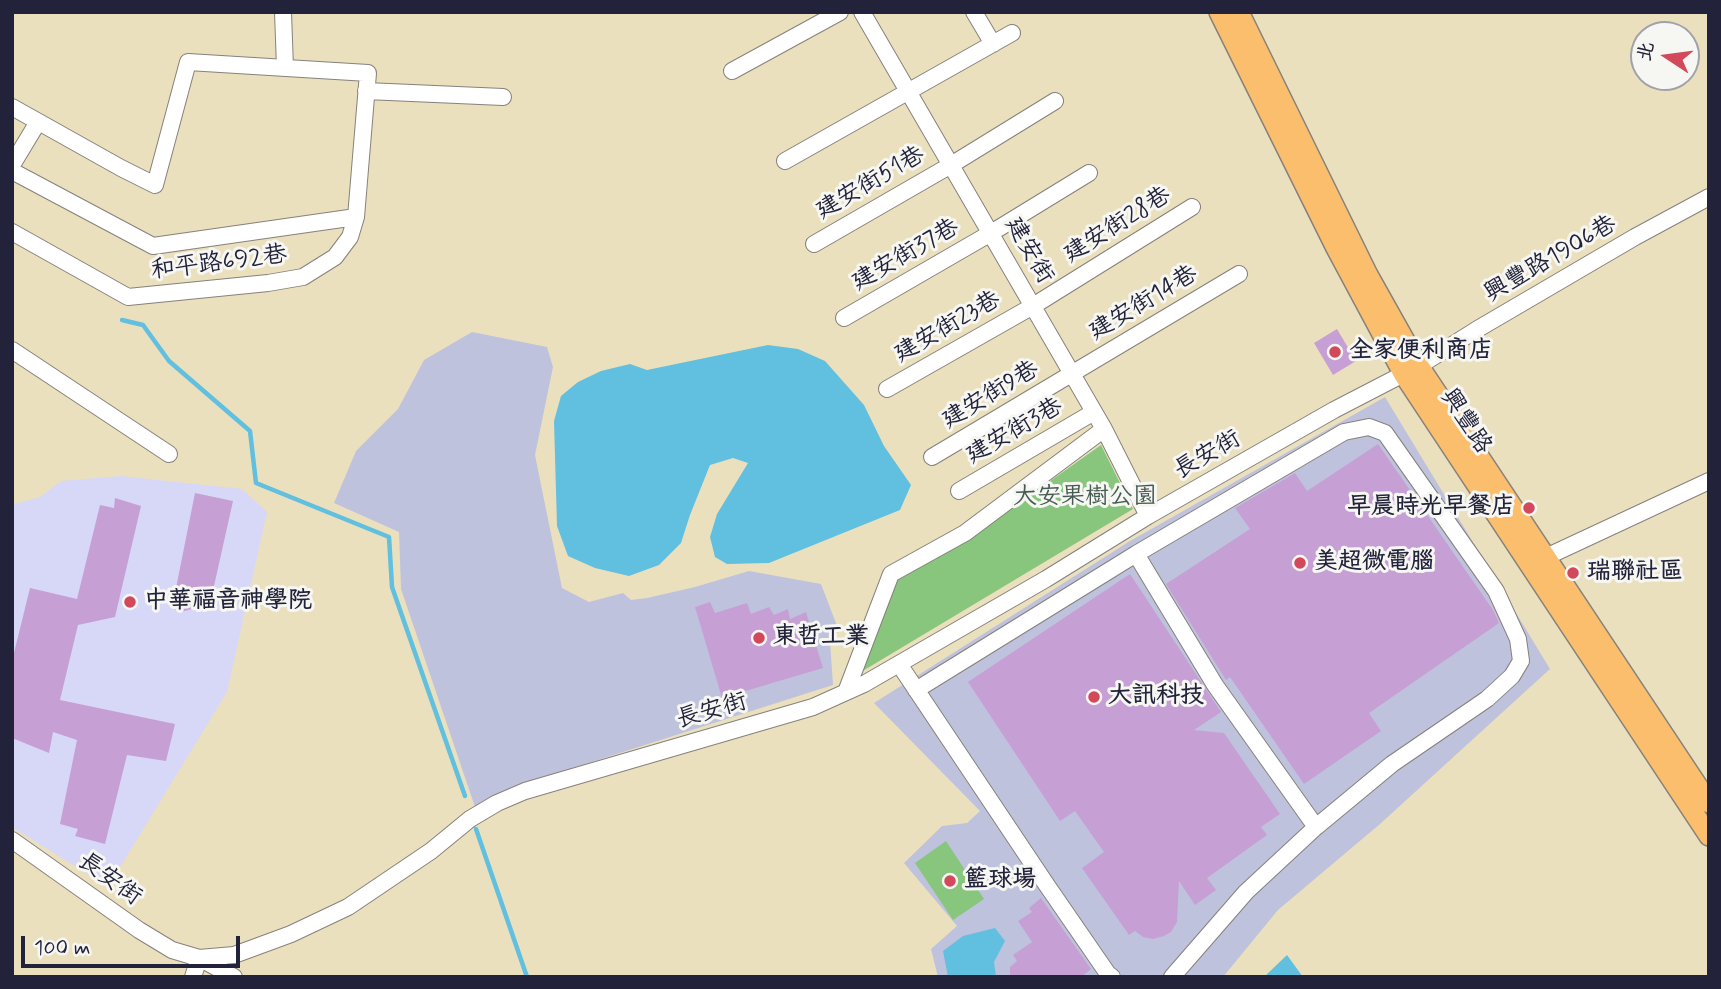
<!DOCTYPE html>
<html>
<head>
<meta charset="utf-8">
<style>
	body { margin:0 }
	#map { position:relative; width:1721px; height:989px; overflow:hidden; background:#ebe0bd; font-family:Mynerve,"LXGW WenKai TC",sans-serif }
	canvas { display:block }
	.frame { position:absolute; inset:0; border:14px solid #22223b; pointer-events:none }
	.north { position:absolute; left:1630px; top:21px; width:70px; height:70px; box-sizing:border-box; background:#f6f6f2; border:2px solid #a1a1a9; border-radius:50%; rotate:283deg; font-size:19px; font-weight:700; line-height:28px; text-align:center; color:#22223b }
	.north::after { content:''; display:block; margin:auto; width:24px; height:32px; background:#d1495b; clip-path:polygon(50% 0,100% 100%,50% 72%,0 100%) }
	.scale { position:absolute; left:21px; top:936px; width:219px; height:32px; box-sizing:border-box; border:4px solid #22223b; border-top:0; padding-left:9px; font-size:21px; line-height:24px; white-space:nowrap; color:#22223b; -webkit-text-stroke:5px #f6f6f2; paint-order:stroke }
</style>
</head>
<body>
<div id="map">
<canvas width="1721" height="989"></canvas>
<div class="frame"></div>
<div class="north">北</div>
<div class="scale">100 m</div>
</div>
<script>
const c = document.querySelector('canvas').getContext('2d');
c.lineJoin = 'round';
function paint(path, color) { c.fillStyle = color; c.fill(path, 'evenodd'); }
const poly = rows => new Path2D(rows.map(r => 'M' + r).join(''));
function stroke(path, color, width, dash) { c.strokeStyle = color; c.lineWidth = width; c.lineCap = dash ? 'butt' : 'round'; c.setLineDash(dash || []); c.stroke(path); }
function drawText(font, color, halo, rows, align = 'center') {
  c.font = font + ' Mynerve,"LXGW WenKai TC",sans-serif'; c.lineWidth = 6; c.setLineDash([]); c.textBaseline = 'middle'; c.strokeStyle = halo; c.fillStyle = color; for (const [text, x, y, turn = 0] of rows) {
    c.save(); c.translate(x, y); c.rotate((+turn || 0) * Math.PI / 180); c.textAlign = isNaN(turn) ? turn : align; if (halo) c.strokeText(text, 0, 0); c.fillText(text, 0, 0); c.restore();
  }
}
paint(poly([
	[121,476,242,489,267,512,227,692,108,887,12,827,12,505,40,497,61,481]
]), '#d7d7f8');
paint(poly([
	[472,332,547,347,553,367,535,455,562,588,589,602,623,593,631,600,647,598,695,587,749,571,821,584,839,631,830,641,833,685,510,788,475,807,401,589,399,532,334,503,356,451,398,409,424,360],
	[1385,397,1550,669,1380,824,1278,910,1223,977,938,977,931,949,957,926,904,863,942,826,967,823,980,811,874,703,1130,541]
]), '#bfc2dd');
paint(poly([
	[1101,445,1133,509,856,675,892,580,971,537],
	[946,841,984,899,953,920,915,863]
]), '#88c67d');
paint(poly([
	[768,345,798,349,825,361,864,405,884,446,911,485,900,510,769,563,727,564,715,557,710,537,717,514,748,463,733,458,710,465,690,515,681,543,659,565,629,576,595,568,568,556,557,526,554,421,561,396,578,382,601,371,630,364,647,370],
	[995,928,1005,941,994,962,996,977,948,977,943,951,963,936],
	[1287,955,1303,977,1264,977]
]), '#61bfdf');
stroke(poly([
	[122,320,143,325,169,361,250,431,256,483,389,537,392,587,465,796],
	[476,829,527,977]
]), '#61bfdf', 4.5);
paint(poly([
	[1337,329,1356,361,1333,375,1314,343],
	[1378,444,1493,610,1499,623,1369,713,1381,731,1304,784,1230,677,1226,680,1166,584,1250,529,1235,508,1295,473,1307,491],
	[195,493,233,501,210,604,181,612,172,608],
	[115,498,141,506,115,617,78,625,60,700,175,724,166,761,127,755,105,844,75,836,78,829,60,824,77,740,53,732,49,753,12,738,12,661,30,588,77,599,100,505,114,508],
	[1130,574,1221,712,1194,730,1224,733,1280,814,1261,827,1267,835,1207,878,1216,890,1195,905,1179,881,1177,922,1171,932,1164,936,1153,939,1143,937,1135,931,1129,935,1082,868,1104,852,1075,811,1060,821,968,682],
	[710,602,715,613,747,603,751,614,769,607,774,615,788,609,790,619,806,612,823,668,722,698,695,607],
	[1041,898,1091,969,1081,977,1010,977,1010,967,1017,961,1013,955,1032,942,1018,921,1032,912,1029,908]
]), '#c6a0d5');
const minor = poly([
	[283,12,285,68],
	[862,12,1104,429,1148,516],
	[974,12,993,44],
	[732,71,840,12],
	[366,91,503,97],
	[12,107,121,168,155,185,188,62,368,73,356,217,350,237,335,257,303,277,268,283,128,297,12,232],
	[785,161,1012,33],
	[12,165,38,122],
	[12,171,153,246,356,217],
	[814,244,951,165,1055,101],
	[844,318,991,233,1089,173],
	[12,350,169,454],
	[887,389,1033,306,1192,207],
	[932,457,1239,274],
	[959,491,1094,412],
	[1136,554,1215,685,1316,827],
	[1546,557,1709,481],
	[899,664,1046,884,1108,974,1112,977],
	[916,690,1136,554,1344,432,1369,427,1385,433,1496,591,1518,639,1521,661,1512,676,1487,699,1392,764,1316,827,1246,892,1172,977],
	[846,692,891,574,965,533,1104,429],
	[12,840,139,930,172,950,199,958,234,955,291,934,348,907,431,851,470,819,497,803,525,791,813,707,864,684,1046,579,1148,516,1334,410,1419,366,1476,330,1635,237,1709,197],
	[193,977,199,958,234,977]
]);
const major = poly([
	[1219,12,1336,248,1404,375,1709,836],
	[1239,12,1368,275,1419,366,1709,803]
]);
stroke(minor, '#86817c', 18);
stroke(major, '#86817c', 22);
stroke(minor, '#fff', 16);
stroke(major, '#fabe6d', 19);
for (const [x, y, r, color] of [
	[1335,352,7,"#d1495b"],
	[1529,508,7,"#d1495b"],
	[1300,563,7,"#d1495b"],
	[1573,573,7,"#d1495b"],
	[130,602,7,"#d1495b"],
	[759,638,7,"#d1495b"],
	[1094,697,7,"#d1495b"],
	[950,881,7,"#d1495b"]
]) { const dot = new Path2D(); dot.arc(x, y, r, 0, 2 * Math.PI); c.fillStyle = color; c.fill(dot); stroke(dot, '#f6f6f2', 2.5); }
drawText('24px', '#22223b', '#f6f6f2', [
	["建安街51巷",871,184,-30],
	["建安街28巷",1118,226,-32],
	["建安街",1028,251,60],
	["建安街37巷",906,256,-30],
	["興豐路1906巷",1551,260,-30],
	["和平路692巷",219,264,-7],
	["建安街14巷",1144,304,-31],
	["建安街23巷",948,328,-30],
	["建安街9巷",991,396,-31],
	["興豐路",1465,422,57],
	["建安街3巷",1015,432,-30],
	["長安街",1208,456,-30],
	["長安街",712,712,-16],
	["長安街",109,880,36]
]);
drawText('bold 24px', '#22223b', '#f6f6f2', [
	["全家便利商店",1349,352],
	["早晨時光早餐店",1515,508,"right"],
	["美超微電腦",1314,563],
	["瑞聯社區",1587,573],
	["中華福音神學院",144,602],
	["東哲工業",773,638],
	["大訊科技",1108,697],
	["籃球場",964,881]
], 'left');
drawText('24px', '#465b52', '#f6f6f2', [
	["大安果樹公園",1085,498]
]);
</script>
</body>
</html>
